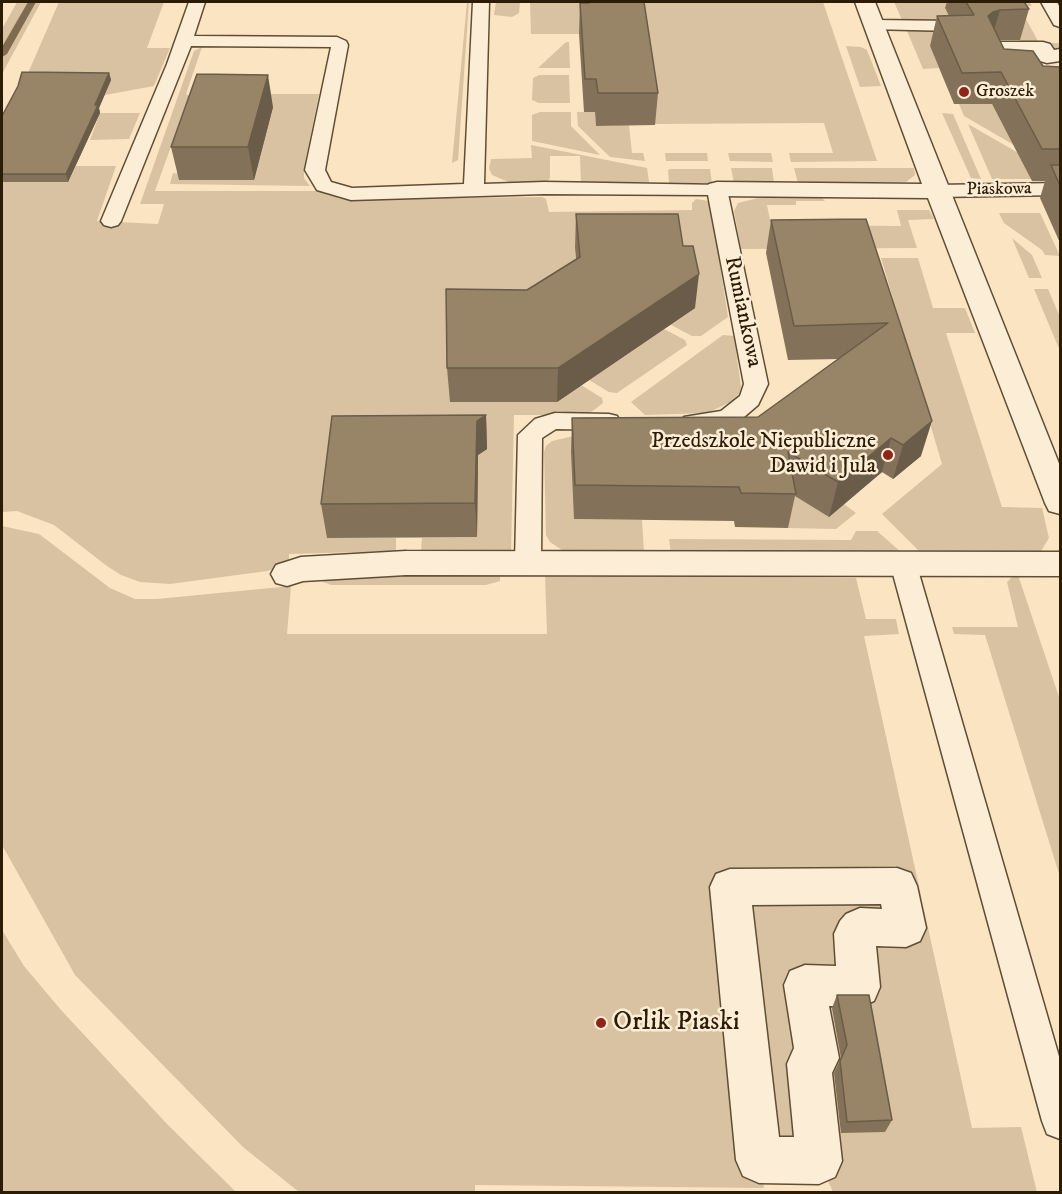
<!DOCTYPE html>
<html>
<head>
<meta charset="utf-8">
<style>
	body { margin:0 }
	#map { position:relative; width:1062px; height:1194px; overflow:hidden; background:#fbe4c1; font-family:"IM FELL DW Pica",serif }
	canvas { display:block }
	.frame { position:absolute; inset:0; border:3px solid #2d1c05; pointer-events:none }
</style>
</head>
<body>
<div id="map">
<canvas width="1062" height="1194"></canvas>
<div class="frame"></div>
</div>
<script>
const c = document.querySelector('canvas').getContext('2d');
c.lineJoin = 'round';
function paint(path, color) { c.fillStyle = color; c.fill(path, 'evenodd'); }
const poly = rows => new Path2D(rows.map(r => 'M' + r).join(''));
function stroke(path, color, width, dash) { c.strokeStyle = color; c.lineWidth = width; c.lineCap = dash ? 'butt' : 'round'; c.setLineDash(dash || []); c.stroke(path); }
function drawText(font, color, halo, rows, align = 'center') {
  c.font = font + ' "IM FELL DW Pica",serif'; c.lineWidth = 5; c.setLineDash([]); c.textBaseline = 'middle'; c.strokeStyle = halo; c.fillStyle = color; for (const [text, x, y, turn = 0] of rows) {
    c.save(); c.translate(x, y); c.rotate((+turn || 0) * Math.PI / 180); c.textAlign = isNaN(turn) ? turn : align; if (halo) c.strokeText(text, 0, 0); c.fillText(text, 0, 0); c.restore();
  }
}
paint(poly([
	[17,2,41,2,2,74,2,29],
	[59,2,164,2,147,48,170,48,154,86,105,95,110,80,25,80],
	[467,2,469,2,458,160,452,163],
	[496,2,520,2,519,13,512,17,494,15],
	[530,2,823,2,877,161,791,162,789,153,833,153,824,123,655,124,588,34,531,34],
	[894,2,1029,2,1032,6,1019,6,1039,43,1060,43,1060,55,1047,57,1024,48,1002,8,945,9,952,20,902,20],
	[907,31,957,31,930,46,939,68,923,69],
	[566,42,569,42,570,68,538,68],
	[846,46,861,47,867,50,881,86,860,87],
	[202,47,186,94,189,96,155,191,317,191,346,199,542,197,546,199,549,212,692,210,692,203,696,199,708,201,711,206,728,317,701,336,692,336,639,308,575,248,578,291,547,364,602,398,603,403,587,415,514,415,511,553,421,552,422,537,477,537,327,538,396,538,396,551,289,554,289,564,267,571,170,584,140,582,121,575,107,566,54,525,17,511,2,512,2,182,68,182,76,166,116,166,97,221,158,224,164,204,140,204,194,51],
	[539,75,569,75,570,103,539,103,532,100,533,78],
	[200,94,319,94,304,168,304,178,310,186,170,184,173,173,181,174,180,180,254,180],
	[959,104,992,104,1004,127,1033,156,964,116],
	[540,112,571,112,571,126,600,155,532,141,532,115],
	[577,112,595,112,596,126,629,125,632,153,643,153,645,161,610,157,578,126],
	[100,113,140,113,129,139,90,140],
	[942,113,953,114,981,179,971,178],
	[968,124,1034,162,1060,179,992,179],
	[531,145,647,168,649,182,581,183,580,156,550,156,550,178,546,183,511,183,492,175,489,168,491,159,532,158],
	[665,153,707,153,708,161,666,161],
	[728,153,771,153,773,162,730,161],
	[731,168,772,168,774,183,734,183],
	[794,168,914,168,915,175,906,182,824,182,818,187,799,187],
	[671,169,710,169,712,183,669,183,668,170],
	[822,198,825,201,796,201,796,205,767,205,771,225,901,226,897,210,929,210,934,219,908,220,917,248,741,249,734,211,738,203,758,198],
	[999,213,1040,213,1060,256,1045,255,1042,250,1004,223],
	[1012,238,1032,255,1042,278,1029,278],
	[881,258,918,258,933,308,965,308,975,333,946,333,1002,507,1042,508,1049,538,1041,551,1033,554,920,552,882,514,942,464],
	[1034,289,1048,289,1060,317,1060,351],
	[664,329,685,340,687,345,617,393,609,392,589,380],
	[723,335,734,336,741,387,739,394,731,402,707,413,645,415,631,402],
	[578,435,574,519,642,520,644,552,565,552,550,542,546,535,544,452,546,446,552,441],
	[788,491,829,516,844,504,856,513,836,529,788,528,782,494],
	[2,526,39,534,110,588,135,599,157,599,291,586,287,634,547,634,545,574,856,578,866,619,896,619,899,634,864,636,972,1128,1021,1127,1037,1192,833,1192,819,1161,759,1160,764,1188,475,1185,475,1192,299,1192,243,1147,75,975,2,845],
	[856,531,877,531,902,553,671,553,669,539,851,540],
	[495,573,500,577,500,581,486,585,331,585,319,580,326,575],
	[1014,575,1018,575,1060,700,1060,877,985,635,954,634,952,627,1018,627,1007,582],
	[2,930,24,966,61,1010,167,1124,236,1192,2,1192]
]), '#d8c2a1');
paint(poly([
	[28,2,36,2,7,54,2,57,2,47,28,2]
]), '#7f6b4f');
const service = poly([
	[189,2,205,2,194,36,337,37,346,41,348,45,325,170,331,182,352,188,464,184,473,2,489,2,484,184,544,182,724,185,727,189,768,384,758,405,737,423,707,431,684,429,680,423,684,417,721,411,740,396,744,384,708,195,544,194,351,200,317,190,305,170,331,47,191,46,121,221,118,225,111,227,104,225,101,221,167,64,189,2],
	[1041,2,1057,2,1060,8,1060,27,1054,25,1041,2],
	[874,20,954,21,962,26,954,31,868,29,866,25,868,21,874,20],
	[1060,183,1060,195,937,197,930,195,927,191,930,187,937,185,1060,183],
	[555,413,609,414,617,416,621,422,617,428,609,430,556,429,542,438,541,562,537,569,528,572,519,569,515,562,518,435,535,419,555,413],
	[903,553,912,556,916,563,1060,1060,1060,1139,1047,1134,1042,1121,890,563,894,556,903,553]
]);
const minor = poly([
	[855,2,875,2,1060,466,1060,514,1049,511,1045,503,928,198,717,196,709,194,705,189,709,184,717,182,922,184,855,2],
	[992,42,1043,42,1050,44,1054,50,1060,49,1060,61,1047,63,1040,61,1035,54,1006,54,1012,68,1040,69,1048,84,1060,84,1060,96,1033,95,1025,80,997,79,982,48,985,44,992,42],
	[406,551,1060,552,1060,576,406,575,303,581,287,586,276,583,271,574,276,565,301,557,406,551],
	[897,868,911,873,917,886,926,928,920,941,906,947,876,946,880,987,874,1001,859,1007,829,1006,839,1058,832,1073,842,1161,835,1177,819,1184,759,1183,743,1176,736,1160,710,887,716,874,730,869,897,868],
	[881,904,882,909,860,908,846,914,840,921,834,934,836,966,805,965,790,971,784,985,794,1048,787,1064,794,1137,779,1137,752,905,881,904]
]);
stroke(service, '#604e34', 3);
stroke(minor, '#604e34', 3);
paint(service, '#fcedd7');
paint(minor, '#fcedd7');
paint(poly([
	[587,2,644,2,658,93,655,125,596,126,595,112,584,112,579,34,580,3,587,3],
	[947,2,1024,2,1029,9,1020,40,999,40,1004,49,1043,66,1060,67,1060,243,1040,198,1045,181,1032,181,992,104,954,104,930,46,937,16,949,16,945,8],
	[109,73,111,80,99,108,100,113,68,182,2,182,2,116,18,86],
	[273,107,254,180,179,180,171,147],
	[576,214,683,246,695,308,557,402,450,402,447,368,527,290,576,259,575,248],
	[866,219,921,456,893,479,882,472,829,517,795,496,788,528,735,527,734,521,574,519,571,452,572,418,758,417,839,359,788,360,766,253,771,220],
	[486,415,487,449,478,455,477,537,327,538,321,504],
	[837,995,892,1120,885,1132,841,1133,834,1073,841,1058,832,1008]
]), '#837259');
paint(poly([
	[1000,10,991,40,988,16,993,12],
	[109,73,111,80,99,108,100,113,68,182,66,174],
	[268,75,273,107,254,180,248,147],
	[699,274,695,308,557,402,558,368],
	[486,415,487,449,478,455,477,537,475,503,477,421],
	[932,421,921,456,893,479,903,445],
	[891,438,882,472,829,517,838,482]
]), '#6a5c48');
const building = poly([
	[589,2,644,2,658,93,598,93,596,79,585,79,580,3,589,3,589,2],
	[966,2,1024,2,1029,9,1000,10,993,12,988,16,1004,49,1033,51,1043,66,1060,67,1060,149,1042,149,1001,72,962,73,937,16,974,15,966,2],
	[22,72,109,73,95,105,98,105,66,174,2,174,2,116,18,86,22,72],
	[197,74,268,75,248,147,171,147,197,74],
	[1051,165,1060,165,1060,186,1051,165],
	[576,214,678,214,683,246,693,246,699,274,558,368,447,368,446,289,527,290,580,257,576,214],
	[866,219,932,421,903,445,891,438,838,482,788,452,796,494,741,493,739,487,575,485,572,418,758,417,888,323,794,326,771,220,866,219],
	[486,415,477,421,475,503,321,504,332,416,486,415],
	[837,995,869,995,892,1120,847,1122,840,1061,847,1045,837,995]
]);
paint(building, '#988467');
stroke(building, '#6a5c48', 1.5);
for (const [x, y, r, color] of [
	[964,92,6,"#8f2418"],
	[888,455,6,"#8f2418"],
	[601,1023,6,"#8f2418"]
]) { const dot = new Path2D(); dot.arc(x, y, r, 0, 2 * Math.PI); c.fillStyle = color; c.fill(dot); stroke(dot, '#fcedd7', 2); }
drawText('18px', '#2d1c05', '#fcedd7', [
	["Groszek",976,92]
], 'left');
drawText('18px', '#2d1c05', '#fcedd7', [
	["Piaskowa",999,190,-1]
]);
drawText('22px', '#2d1c05', '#fcedd7', [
	["Rumiankowa",742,312,78]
]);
drawText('22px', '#2d1c05', '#fcedd7', [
	["Przedszkole Niepubliczne",876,442],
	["Dawid i Jula",876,467]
], 'right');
drawText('27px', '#2d1c05', '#fcedd7', [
	["Orlik Piaski",613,1023]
], 'left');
</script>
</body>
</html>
